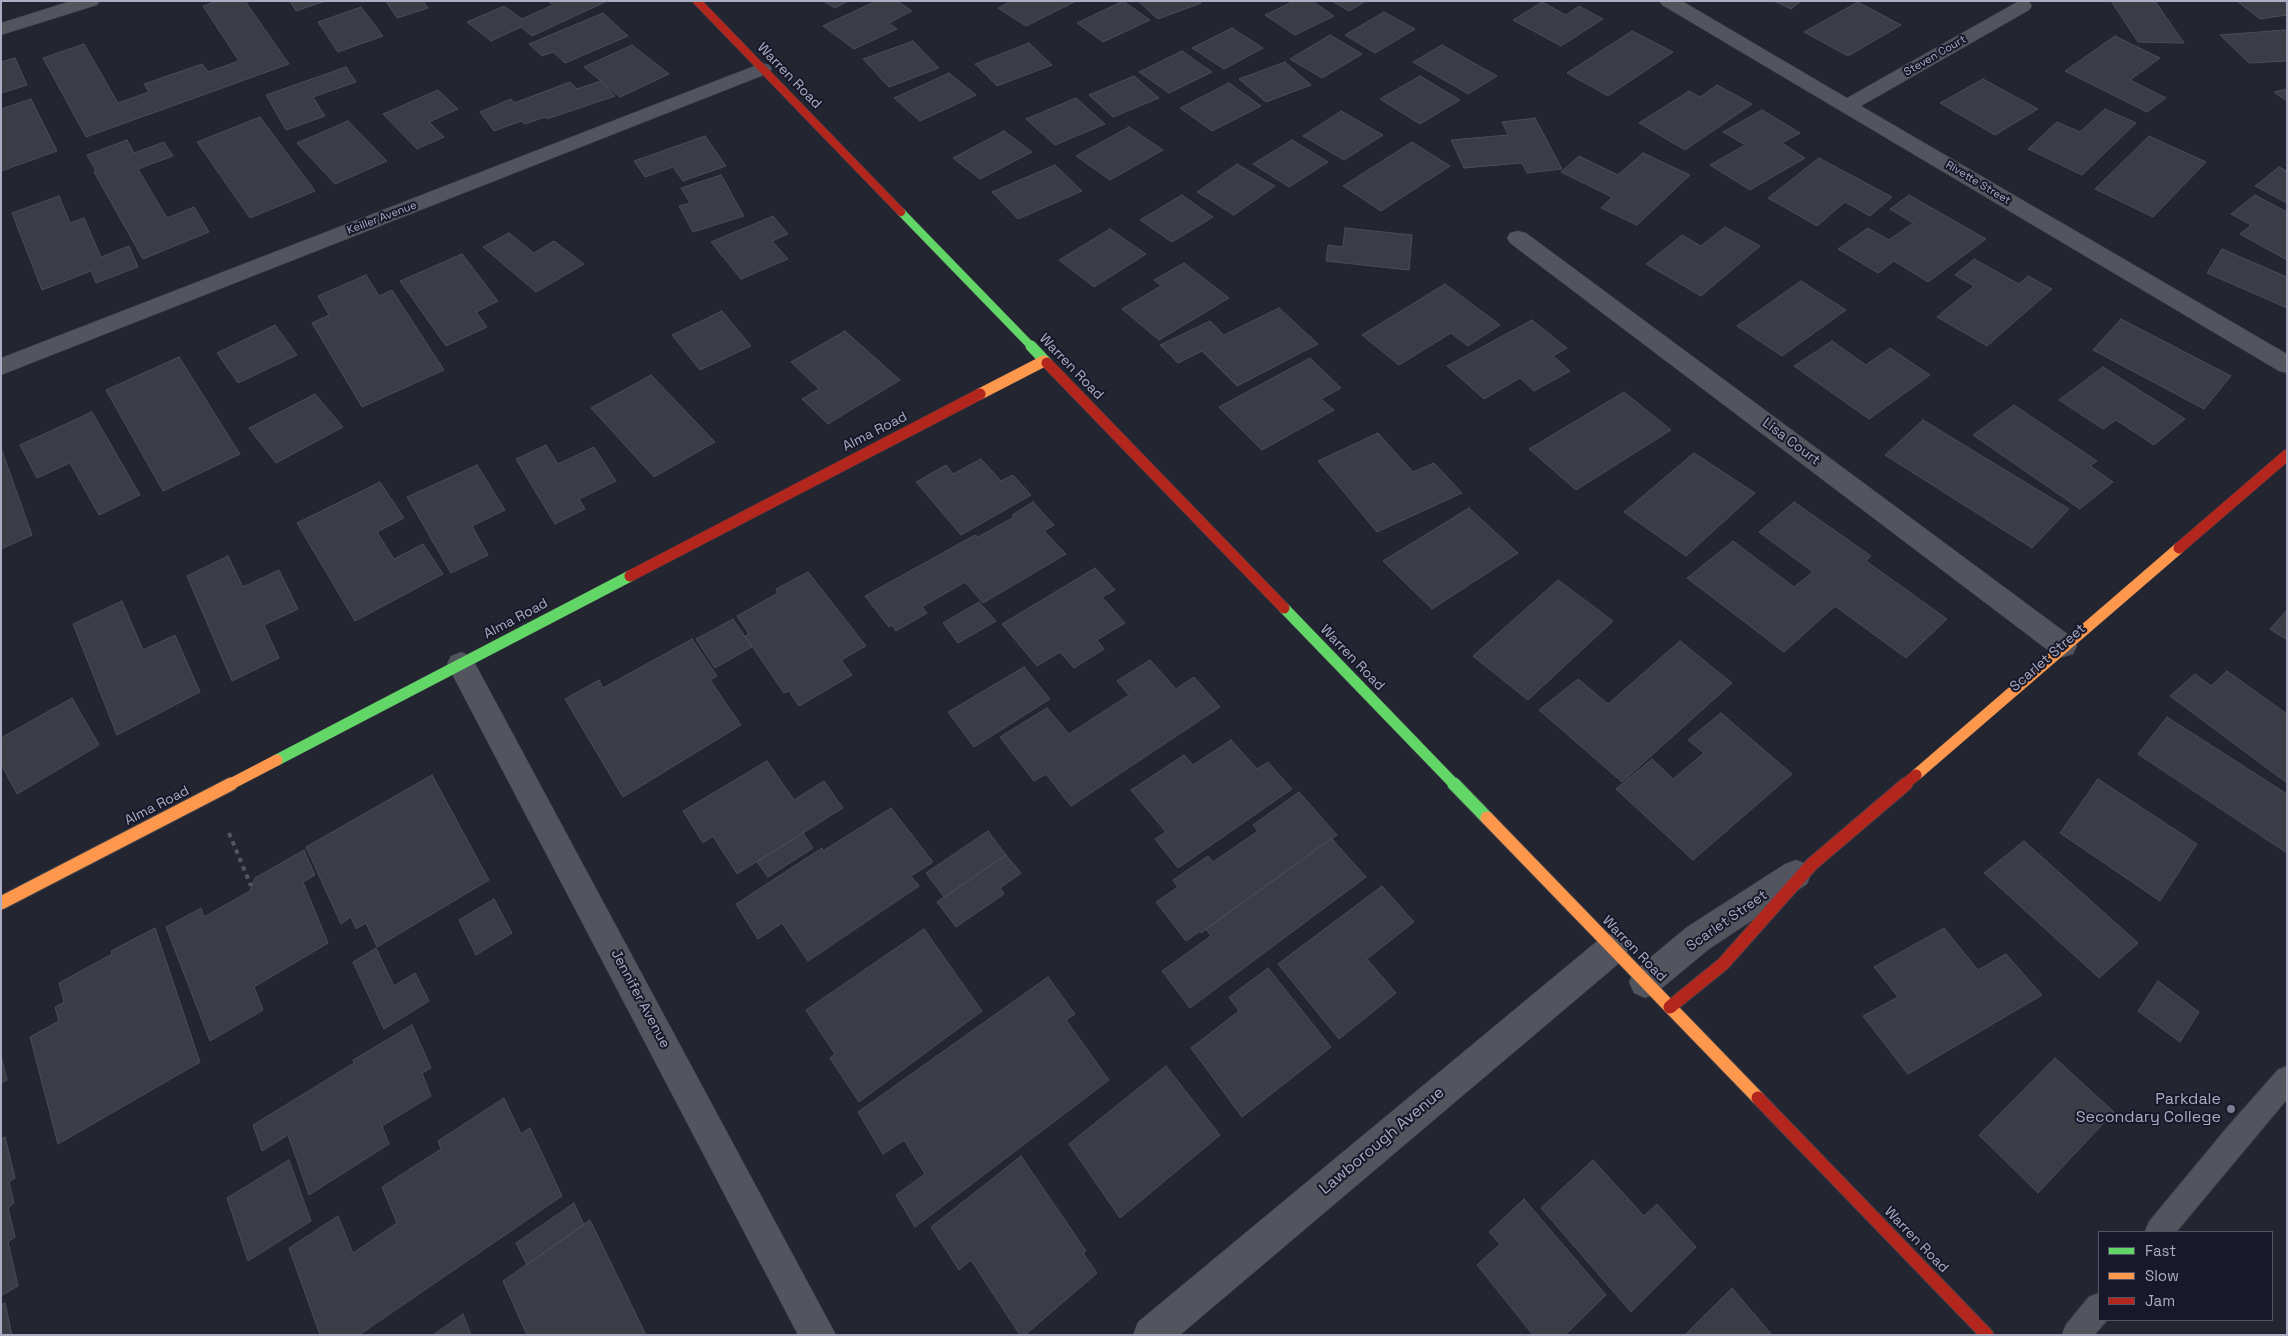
<!DOCTYPE html>
<html>
<head>
<meta charset="utf-8">
<style>
	body { margin:0 }
	#map { position:relative; width:2288px; height:1336px; overflow:hidden; background:#232530; font-family:"Space Grotesk",sans-serif }
	canvas { display:block }
	.frame { position:absolute; inset:0; border:2px solid #abadc3; pointer-events:none }
	.legend { position:absolute; left:2098px; top:1231px; width:175px; height:90px; box-sizing:border-box; background:#17192a; border:1px solid #525467; margin:0; padding:6px 9px; list-style:none; font-size:15px; color:#abadc3 }
	.legend li { display:flex; align-items:center; gap:10px; height:25px }
	.legend b { width:25px; border:1px solid #525467 }
</style>
</head>
<body>
<div id="map">
<canvas width="2288" height="1336"></canvas>
<div class="frame"></div>
<ul class="legend">
<li><b style="height:6px;background:#63d668"></b>Fast</li>
<li><b style="height:6px;background:#ff974d"></b>Slow</li>
<li><b style="height:6px;background:#b3261e"></b>Jam</li>
</ul>
</div>
<script>
const c = document.querySelector('canvas').getContext('2d');
c.lineJoin = 'round';
function paint(path, color) { c.fillStyle = color; c.fill(path, 'evenodd'); }
const poly = rows => new Path2D(rows.map(r => 'M' + r).join(''));
function stroke(path, color, width, dash) { c.strokeStyle = color; c.lineWidth = width; c.lineCap = dash ? 'butt' : 'round'; c.setLineDash(dash || []); c.stroke(path); }
function drawText(font, color, halo, rows, align = 'center') {
  c.font = font + ' "Space Grotesk",sans-serif'; c.lineWidth = 4; c.setLineDash([]); c.textBaseline = 'middle'; c.strokeStyle = halo; c.fillStyle = color; for (const [text, x, y, turn = 0] of rows) {
    c.save(); c.translate(x, y); c.rotate((+turn || 0) * Math.PI / 180); c.textAlign = isNaN(turn) ? turn : align; if (halo) c.strokeText(text, 0, 0); c.fillText(text, 0, 0); c.restore();
  }
}
const building = poly([
	[217,1,245,1,289,64,86,137,43,58,84,44,118,103,149,92,144,84,202,64,208,72,239,61,203,6,217,1],
	[290,1,325,1,296,11,290,1],
	[386,1,423,1,428,8,397,18,386,1],
	[548,1,607,1,532,36,521,27,491,41,467,22,504,6,522,19,553,5,548,1],
	[823,1,848,1,835,8,823,1],
	[876,1,897,1,912,11,889,23,897,29,854,49,823,26,876,1],
	[1011,1,1076,1,1026,26,998,8,1011,1],
	[1123,1,1150,20,1103,42,1077,23,1123,1],
	[1138,1,1199,1,1201,3,1158,19,1138,1],
	[1294,1,1312,1,1334,16,1295,35,1265,15,1294,1],
	[1332,1,1366,1,1349,11,1332,1],
	[1774,1,1801,1,1791,9,1774,1],
	[2111,1,2155,1,2184,43,2138,42,2111,1],
	[2237,1,2287,1,2287,15,2260,19,2237,1],
	[1542,2,1566,15,1579,6,1603,19,1561,46,1513,20,1542,2],
	[1858,2,1901,25,1848,56,1804,32,1858,2],
	[361,7,383,36,338,52,318,22,361,7],
	[1384,12,1415,29,1375,53,1345,35,1384,12],
	[603,13,628,36,565,63,553,52,542,56,529,44,603,13],
	[1232,28,1263,48,1224,69,1192,48,1232,28],
	[2284,30,2287,32,2287,61,2249,63,2220,35,2284,30],
	[1632,31,1673,52,1608,96,1567,73,1632,31],
	[1330,35,1362,54,1322,78,1290,59,1330,35],
	[2115,36,2160,58,2130,80,2166,98,2147,112,2065,71,2115,36],
	[913,41,939,68,889,87,863,59,913,41],
	[1029,43,1052,65,997,86,975,64,1029,43],
	[632,45,669,74,620,97,584,67,632,45],
	[1442,45,1497,76,1468,94,1413,62,1442,45],
	[1182,51,1212,72,1169,93,1139,72,1182,51],
	[15,58,27,85,1,93,1,62,15,58],
	[1285,62,1311,85,1266,102,1239,79,1285,62],
	[346,67,356,82,313,97,325,116,286,130,266,95,346,67],
	[949,73,976,95,920,121,894,98,949,73],
	[1134,76,1159,98,1113,117,1089,95,1134,76],
	[1420,76,1460,100,1420,124,1380,99,1420,76],
	[1983,79,2038,109,1995,135,1940,103,1983,79],
	[601,81,615,96,547,119,545,117,525,124,521,121,494,131,480,112,511,99,514,103,570,82,577,89,601,81],
	[1229,83,1261,106,1212,131,1180,108,1229,83],
	[1717,85,1752,104,1685,150,1639,123,1689,91,1700,97,1717,85],
	[2287,89,2287,101,2274,92,2287,89],
	[438,90,458,109,429,122,444,137,417,149,383,114,438,90],
	[1076,98,1105,124,1055,145,1026,119,1076,98],
	[31,99,57,151,1,171,1,109,31,99],
	[2105,109,2136,123,2082,175,2028,149,2057,122,2080,132,2105,109],
	[1762,110,1800,133,1782,143,1805,158,1750,190,1710,165,1745,145,1723,132,1762,110],
	[1341,111,1383,135,1344,160,1303,136,1341,111],
	[260,117,315,191,250,218,197,142,260,117],
	[1535,118,1562,169,1527,173,1522,163,1464,168,1451,140,1508,135,1502,122,1535,118],
	[348,121,387,161,335,184,297,143,348,121],
	[1129,127,1163,150,1110,180,1076,156,1129,127],
	[1004,131,1032,152,980,179,953,158,1004,131],
	[705,136,726,166,683,181,673,167,645,177,634,161,705,136],
	[2149,136,2206,162,2153,217,2095,189,2149,136],
	[127,140,134,153,164,142,173,156,138,169,167,218,194,207,209,232,143,259,94,172,96,171,87,155,127,140],
	[1292,140,1328,162,1289,187,1253,164,1292,140],
	[1412,142,1450,166,1381,211,1343,186,1412,142],
	[1643,153,1690,175,1637,225,1601,208,1612,197,1561,172,1579,156,1618,175,1643,153],
	[1819,158,1892,197,1870,216,1845,202,1817,226,1768,198,1819,158],
	[1237,164,1275,186,1234,215,1197,192,1237,164],
	[1055,165,1082,191,1018,219,992,192,1055,165],
	[2279,167,2287,171,2287,203,2255,186,2279,167],
	[721,175,744,216,693,232,679,206,690,203,681,188,721,175],
	[1182,195,1213,217,1172,242,1140,220,1182,195],
	[1909,195,1986,239,1928,282,1894,261,1878,273,1838,249,1868,228,1889,240,1913,223,1890,209,1909,195],
	[2255,195,2287,212,2287,260,2240,234,2251,225,2231,214,2255,195],
	[59,196,70,223,84,218,101,257,129,246,138,267,96,283,91,271,42,290,12,213,59,196],
	[773,216,788,234,772,241,788,259,741,279,711,242,773,216],
	[1725,227,1760,246,1701,296,1646,264,1682,235,1701,246,1725,227],
	[1345,228,1412,235,1409,270,1326,261,1328,245,1343,247,1345,228],
	[1110,229,1146,254,1094,287,1059,260,1110,229],
	[509,233,534,253,554,241,584,264,536,292,483,247,509,233],
	[2222,249,2287,277,2287,308,2207,273,2222,249],
	[462,254,498,301,476,312,487,327,446,346,400,281,462,254],
	[1974,259,2019,284,2028,276,2052,289,1987,346,1937,317,1974,286,1955,275,1974,259],
	[1184,263,1229,298,1159,340,1122,309,1161,286,1154,280,1184,263],
	[366,275,379,296,392,290,444,370,362,407,312,323,329,315,318,296,366,275],
	[1801,281,1846,310,1782,356,1737,326,1801,281],
	[1445,284,1500,325,1468,346,1451,333,1399,365,1362,335,1445,284],
	[1279,308,1318,344,1237,386,1202,351,1178,363,1160,345,1210,321,1224,335,1279,308],
	[722,311,751,346,700,370,672,335,722,311],
	[2121,319,2231,376,2204,409,2093,350,2121,319],
	[1532,320,1567,348,1553,356,1570,371,1534,391,1520,378,1484,399,1447,366,1532,320],
	[275,325,297,355,238,383,217,353,275,325],
	[845,331,900,380,828,424,802,399,819,389,791,362,845,331],
	[1832,341,1866,365,1890,348,1930,375,1869,419,1794,366,1832,341],
	[179,357,240,454,163,491,106,390,179,357],
	[1310,358,1341,388,1321,399,1334,410,1262,450,1219,407,1310,358],
	[2103,367,2185,419,2154,445,2116,420,2103,429,2059,400,2103,367],
	[651,375,715,442,654,477,591,408,651,375],
	[1624,392,1671,430,1576,490,1529,449,1624,392],
	[315,394,343,427,276,463,249,428,315,394],
	[2014,405,2097,461,2090,466,2113,482,2080,509,1973,435,2014,405],
	[92,412,140,495,99,515,70,463,37,478,20,445,92,412],
	[1923,420,2069,509,2032,548,1885,455,1923,420],
	[1378,433,1413,472,1434,463,1462,493,1377,532,1318,461,1378,433],
	[546,445,558,464,594,447,616,481,579,499,585,509,555,524,516,459,546,445],
	[1,448,32,535,1,549,1,448],
	[1694,453,1755,493,1686,556,1624,512,1694,453],
	[981,459,1001,481,1013,475,1031,495,961,535,916,482,946,465,953,474,981,459],
	[477,465,505,510,472,526,488,555,451,573,407,497,477,465],
	[380,482,404,518,377,532,394,559,423,544,443,574,355,621,297,523,380,482],
	[1033,502,1054,525,1044,531,1066,554,983,603,965,582,922,607,927,613,896,631,892,625,889,627,865,596,975,535,978,537,1014,517,1012,515,1033,502],
	[1794,502,1871,556,1866,561,1947,619,1906,658,1835,606,1784,652,1687,578,1733,541,1794,587,1813,572,1759,532,1794,502],
	[1469,508,1518,553,1432,609,1383,561,1469,508],
	[228,556,243,587,279,570,298,609,264,625,279,658,232,681,187,576,228,556],
	[1095,568,1115,590,1102,597,1125,623,1097,640,1104,649,1074,668,1060,652,1037,666,1002,624,1095,568],
	[808,572,866,646,841,660,852,675,799,706,789,691,784,693,745,636,749,634,737,616,778,593,776,589,808,572],
	[1558,580,1613,621,1528,700,1473,656,1558,580],
	[122,601,143,650,175,635,200,692,117,735,73,624,122,601],
	[979,602,996,621,958,643,943,623,979,602],
	[2287,610,2287,640,2270,629,2287,610],
	[733,619,752,647,715,668,696,639,733,619],
	[692,639,717,676,710,680,741,725,623,797,565,699,599,680,603,688,692,639],
	[1680,641,1732,683,1622,782,1539,710,1578,679,1608,704,1680,641],
	[1150,660,1176,689,1194,677,1220,707,1071,806,1046,774,1034,781,1000,737,1047,708,1069,734,1129,695,1117,681,1150,660],
	[1024,667,1050,699,974,747,948,712,1024,667],
	[2227,671,2287,714,2287,783,2170,696,2195,674,2211,686,2227,671],
	[72,698,99,745,17,794,1,764,1,738,72,698],
	[1721,713,1792,774,1693,860,1616,789,1652,759,1673,779,1704,753,1688,740,1721,713],
	[2167,717,2287,794,2287,853,2138,754,2167,717],
	[1231,740,1257,769,1268,762,1292,789,1178,868,1155,839,1166,832,1131,790,1184,755,1193,765,1231,740],
	[767,761,794,800,824,781,843,808,737,874,713,836,703,843,683,811,767,761],
	[432,775,489,880,377,947,366,923,356,929,351,917,341,924,306,847,432,775],
	[2098,779,2197,844,2160,901,2060,833,2098,779],
	[1299,792,1337,835,1201,933,1200,931,1186,941,1156,902,1178,887,1173,880,1208,856,1213,862,1258,831,1253,825,1299,792],
	[891,808,933,862,911,876,919,886,808,961,782,923,758,939,736,904,822,848,823,851,891,808],
	[988,831,1006,855,944,897,926,873,988,831],
	[803,833,813,848,768,877,757,862,803,833],
	[1331,838,1366,877,1190,1008,1162,971,1211,936,1206,929,1331,838],
	[2024,841,2138,943,2099,978,1984,873,2024,841],
	[304,850,315,875,303,882,328,943,254,987,263,1010,210,1041,166,927,201,908,204,917,250,891,255,878,304,850],
	[1006,855,1021,873,1000,888,1004,894,956,927,937,902,1006,855],
	[1382,886,1414,922,1367,959,1396,993,1339,1039,1278,964,1382,886],
	[494,899,512,933,476,955,459,920,494,899],
	[155,928,200,1062,58,1144,30,1037,59,1021,55,1007,64,1002,59,983,112,954,111,951,155,928],
	[1944,928,1978,970,2006,954,2042,995,1908,1074,1863,1016,1898,997,1874,967,1944,928],
	[924,929,982,1011,859,1102,830,1058,835,1054,806,1010,924,929],
	[376,948,394,986,415,973,429,1001,384,1029,353,962,376,948],
	[1268,968,1331,1047,1242,1117,1191,1048,1239,1011,1229,997,1268,968],
	[1048,977,1075,1014,1066,1020,1109,1080,915,1227,896,1195,925,1174,904,1140,883,1154,858,1112,1048,977],
	[2158,981,2199,1012,2180,1042,2138,1011,2158,981],
	[412,1025,431,1068,422,1073,431,1096,382,1126,389,1144,309,1195,288,1135,262,1151,253,1125,354,1063,353,1060,412,1025],
	[1,1056,7,1080,1,1083,1,1056],
	[2055,1058,2114,1112,2038,1193,1979,1135,2055,1058],
	[1166,1066,1220,1135,1120,1218,1069,1144,1166,1066],
	[504,1098,521,1134,530,1128,562,1196,359,1335,320,1335,289,1248,338,1216,353,1253,397,1223,382,1187,441,1149,438,1141,504,1098],
	[5,1137,15,1178,9,1182,14,1203,8,1208,15,1237,8,1242,18,1286,1,1296,1,1139,5,1137],
	[1021,1156,1086,1251,1083,1253,1097,1273,1025,1335,1020,1335,971,1260,959,1270,931,1227,1021,1156],
	[289,1160,311,1221,248,1261,227,1198,289,1160],
	[1593,1160,1644,1216,1657,1204,1696,1247,1631,1312,1541,1208,1593,1160],
	[1524,1199,1606,1295,1565,1335,1533,1335,1477,1265,1500,1244,1489,1232,1524,1199],
	[574,1203,584,1225,527,1265,516,1243,574,1203],
	[590,1220,646,1335,527,1335,503,1281,590,1220],
	[1732,1288,1772,1335,1685,1335,1732,1288],
	[5,1303,12,1335,1,1335,1,1305,5,1303],
	[463,1314,471,1335,433,1335,463,1314]
]);
paint(building, '#3a3c46');
stroke(building, '#4a4c58', 1);
const lane = poly([
	[2287,1066,2287,1099,2176,1232,2145,1232,2149,1222,2226,1129,2278,1070,2287,1066],
	[2099,1293,2099,1320,2107,1320,2094,1335,2062,1335,2066,1325,2089,1297,2099,1293]
]);
const street = poly([
	[71,1,100,1,97,5,1,35,1,23,71,1],
	[1659,1,1682,1,1847,98,2017,2,2029,2,2032,6,2029,10,1861,106,2287,354,2287,373,2279,371,1662,5,1659,1],
	[762,63,769,65,772,69,769,73,1,375,1,358,762,63],
	[1518,231,1526,233,2073,638,2077,646,2073,654,2063,657,2053,654,1510,243,1507,238,1510,233,1518,231],
	[461,652,471,656,836,1335,798,1335,451,672,447,664,451,656,461,652],
	[1796,860,1807,864,1811,874,1807,884,1709,949,1656,993,1645,998,1634,993,1629,982,1634,971,1687,927,1785,864,1796,860],
	[1613,933,1624,937,1629,948,1624,959,1180,1335,1133,1335,1138,1322,1602,937,1613,933]
]);
const fastFar2 = poly([
	[901,212,1032,347]
]);
const fastFar1 = poly([
	[1031,346,1047,363],
	[1284,608,1455,785],
	[277,760,630,576]
]);
const fast = poly([
	[1454,784,1487,818]
]);
const slowFar1 = poly([
	[980,394,1044,361],
	[1916,775,2179,548],
	[229,785,277,760]
]);
const slow = poly([
	[1487,818,1758,1098],
	[1,903,231,784]
]);
const jamFar2 = poly([
	[697,1,901,212]
]);
const jamFar1 = poly([
	[1047,363,1284,608],
	[2179,548,2287,455],
	[630,576,980,394],
	[1904,785,1916,775]
]);
const jam = poly([
	[1670,1007,1723,964,1812,864,1906,784],
	[1758,1098,1987,1335]
]);
stroke(lane, '#3d3f47', 2);
stroke(street, '#3d3f47', 1);
stroke(fastFar2, '#3d3f47', 9);
stroke(fastFar1, '#3d3f47', 12);
stroke(fast, '#3d3f47', 15);
stroke(slowFar1, '#3d3f47', 12);
stroke(slow, '#3d3f47', 15);
stroke(jamFar2, '#3d3f47', 9);
stroke(jamFar1, '#3d3f47', 12);
stroke(jam, '#3d3f47', 15);
stroke(poly([
	[229,833,251,886]
]), '#555760', 4, [4.5, 4.5]);
paint(lane, '#52545e');
paint(street, '#52545e');
stroke(fastFar2, '#63d668', 8);
stroke(fastFar1, '#63d668', 11);
stroke(fast, '#63d668', 13);
stroke(slowFar1, '#ff974d', 11);
stroke(slow, '#ff974d', 13);
stroke(jamFar2, '#b3261e', 8);
stroke(jamFar1, '#b3261e', 11);
stroke(jam, '#b3261e', 13);
for (const [x, y, r, color] of [
	[2231,1109,5,"#7b7d90"]
]) { const dot = new Path2D(); dot.arc(x, y, r, 0, 2 * Math.PI); c.fillStyle = color; c.fill(dot); stroke(dot, '#17192a', 2); }
drawText('11px', '#abadc3', '#17192a', [
	["Steven Court",1935,56,-30],
	["Rivette Street",1978,183,31],
	["Keiller Avenue",382,218,-21]
]);
drawText('14px', '#abadc3', '#17192a', [
	["Warren Road",789,76,46],
	["Warren Road",1071,367,46],
	["Alma Road",875,432,-27],
	["Lisa Court",1791,442,37],
	["Alma Road",516,619,-28],
	["Warren Road",1352,658,46],
	["Scarlet Street",2048,658,-41],
	["Alma Road",157,806,-27],
	["Scarlet Street",1727,921,-35],
	["Warren Road",1634,949,46],
	["Jennifer Avenue",640,999,62],
	["Warren Road",1916,1240,46]
]);
drawText('16px', '#abadc3', '#17192a', [
	["Parkdale",2221,1100],
	["Secondary College",2221,1118]
], 'right');
drawText('16px', '#abadc3', '#17192a', [
	["Lawborough Avenue",1382,1141,-40]
]);
</script>
</body>
</html>
